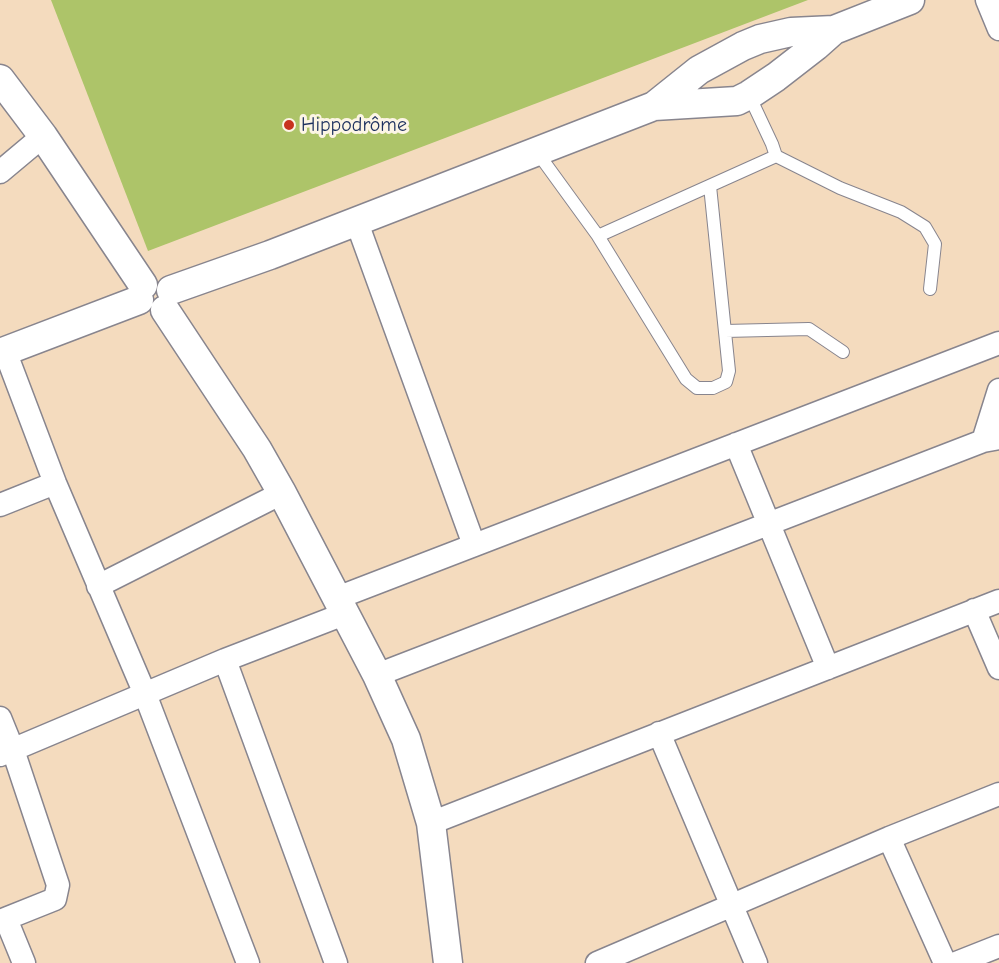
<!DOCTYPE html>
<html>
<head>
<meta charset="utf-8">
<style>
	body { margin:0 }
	canvas { display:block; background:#f4dbbe }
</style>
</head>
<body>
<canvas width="999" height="963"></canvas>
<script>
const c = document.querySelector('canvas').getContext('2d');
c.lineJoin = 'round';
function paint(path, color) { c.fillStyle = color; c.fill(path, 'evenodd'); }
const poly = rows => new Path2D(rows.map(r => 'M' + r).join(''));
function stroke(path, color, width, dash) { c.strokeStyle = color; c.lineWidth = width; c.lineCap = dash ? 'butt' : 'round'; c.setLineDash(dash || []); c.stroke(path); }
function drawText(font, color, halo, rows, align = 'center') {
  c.font = font + ' "Comic Neue",sans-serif'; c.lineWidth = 6; c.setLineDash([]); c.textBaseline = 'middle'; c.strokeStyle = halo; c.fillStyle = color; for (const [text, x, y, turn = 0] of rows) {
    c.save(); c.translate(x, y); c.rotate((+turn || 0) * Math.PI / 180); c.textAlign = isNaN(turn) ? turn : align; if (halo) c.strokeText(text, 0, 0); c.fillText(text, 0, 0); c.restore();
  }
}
paint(poly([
	[51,0,808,0,148,251]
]), '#adc469');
const service = poly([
	[749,95,772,144,776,156,840,188,901,212,925,227,935,244,930,289],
	[537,152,598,236,686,379,697,388,713,388,726,382,729,371,710,186],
	[598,236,776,156],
	[725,331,809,329,843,352]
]);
const minor = poly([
	[987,0,999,29],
	[0,172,43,136],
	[356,220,474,545],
	[5,351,55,483,145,694,248,963],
	[983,441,999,390],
	[736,444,828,668],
	[0,505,55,483],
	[98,586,282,493],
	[337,598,999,343],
	[974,610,999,668],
	[225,660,336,963],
	[377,675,983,441,999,438],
	[0,718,13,750,58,885,55,899,0,921],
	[659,733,756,963],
	[0,755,225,660,344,614],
	[431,823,999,601],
	[889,838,945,963],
	[6,919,24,963],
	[597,963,889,838,999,794],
	[956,963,999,946]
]);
const tertiary = poly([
	[0,79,43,136,143,285],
	[654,106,699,70,743,46,760,39,791,32,834,30,910,0],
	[171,290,270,255,654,106,737,101,749,95,776,77,816,46,834,30],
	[165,310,257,449,282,493,377,675,406,739,431,823,448,963],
	[0,353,139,300]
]);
stroke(service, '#88858e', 14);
stroke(minor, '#88858e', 25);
stroke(tertiary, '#88858e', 31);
stroke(service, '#fff', 12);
stroke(minor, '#fff', 22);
stroke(tertiary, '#fff', 28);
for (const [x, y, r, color] of [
	[289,125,6,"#c8321e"]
]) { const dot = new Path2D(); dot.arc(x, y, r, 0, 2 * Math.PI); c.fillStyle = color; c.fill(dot); stroke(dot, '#fcf5e5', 2); }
drawText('20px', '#1b2f5e', '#fcf5e5', [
	["Hippodrôme",301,125]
], 'left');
</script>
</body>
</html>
